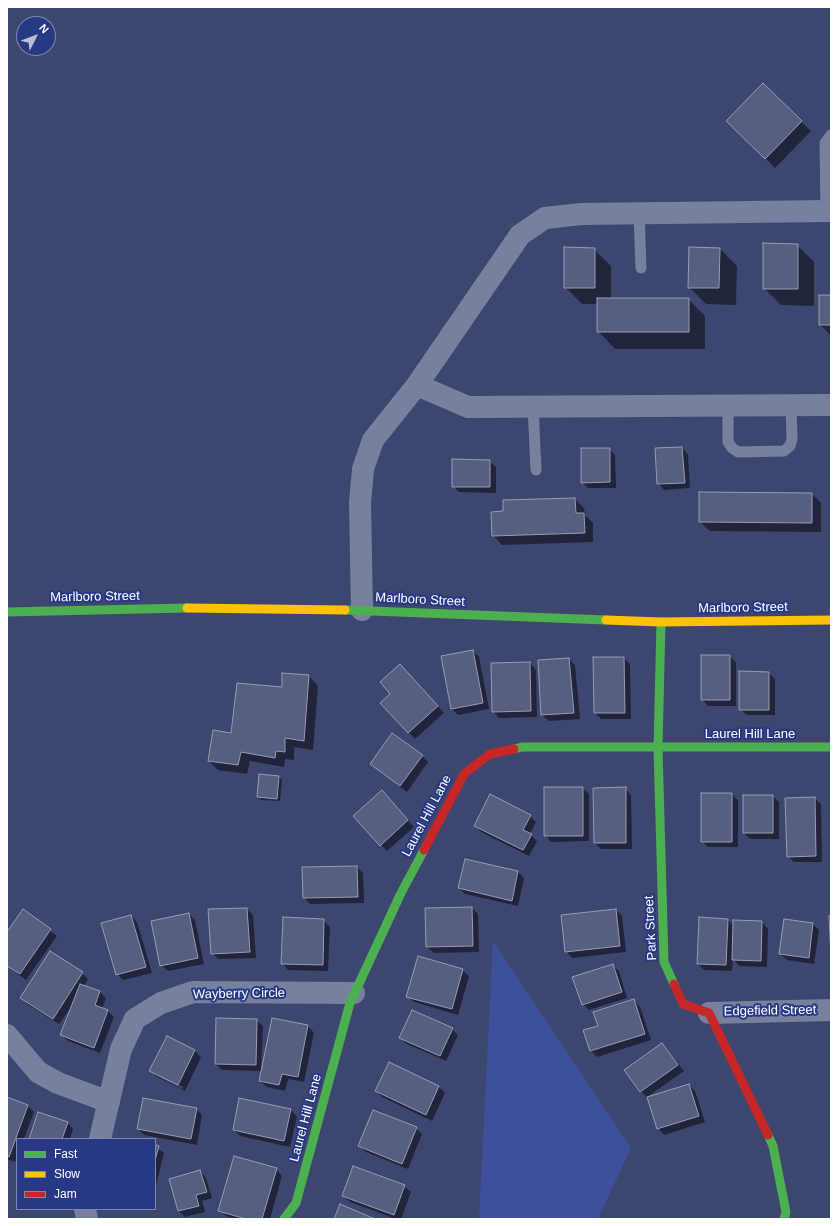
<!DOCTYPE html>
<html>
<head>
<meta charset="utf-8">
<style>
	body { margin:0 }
	#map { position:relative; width:838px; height:1226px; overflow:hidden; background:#3d466f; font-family:Helvetica,sans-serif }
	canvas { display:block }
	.frame { position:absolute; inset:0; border:8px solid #fff; pointer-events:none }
	.legend { position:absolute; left:16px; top:1138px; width:140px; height:72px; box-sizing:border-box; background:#273885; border:1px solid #7d88b6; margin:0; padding:5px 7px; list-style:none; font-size:12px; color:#fff }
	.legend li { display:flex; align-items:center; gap:8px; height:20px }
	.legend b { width:20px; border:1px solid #7d88b6 }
	.north { position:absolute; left:16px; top:16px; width:40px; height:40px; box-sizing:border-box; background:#273885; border:1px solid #7d88b6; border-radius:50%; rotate:48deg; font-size:11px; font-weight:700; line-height:16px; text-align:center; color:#fff }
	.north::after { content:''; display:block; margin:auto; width:14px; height:18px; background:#bbbecd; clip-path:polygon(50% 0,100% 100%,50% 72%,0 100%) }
</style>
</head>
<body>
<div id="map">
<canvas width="838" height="1226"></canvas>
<div class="frame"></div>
<ul class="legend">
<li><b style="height:5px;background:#4caf50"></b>Fast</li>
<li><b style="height:5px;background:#ffc107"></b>Slow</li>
<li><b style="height:5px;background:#c62828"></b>Jam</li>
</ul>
<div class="north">N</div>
</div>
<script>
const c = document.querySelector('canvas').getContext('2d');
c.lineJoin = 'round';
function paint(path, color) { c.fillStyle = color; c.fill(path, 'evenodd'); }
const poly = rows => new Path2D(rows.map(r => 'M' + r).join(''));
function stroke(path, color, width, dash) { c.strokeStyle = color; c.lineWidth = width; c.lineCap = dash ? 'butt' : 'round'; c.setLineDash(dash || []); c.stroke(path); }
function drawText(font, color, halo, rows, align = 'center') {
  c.font = font + ' Helvetica,sans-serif'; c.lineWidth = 4; c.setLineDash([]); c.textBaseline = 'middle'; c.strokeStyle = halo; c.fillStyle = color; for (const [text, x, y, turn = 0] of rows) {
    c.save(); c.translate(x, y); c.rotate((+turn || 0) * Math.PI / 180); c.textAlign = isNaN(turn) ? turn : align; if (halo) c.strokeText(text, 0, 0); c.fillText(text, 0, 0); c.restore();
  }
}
paint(poly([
	[493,941,631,1148,598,1219,479,1219]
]), '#3e509c');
paint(poly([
	[763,84,811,131,775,168,727,121],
	[797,245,814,262,814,306,781,305,764,288],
	[594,249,611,266,611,299,688,299,705,316,705,349,615,349,598,331,598,304,582,304,565,287],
	[720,249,737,266,736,305,706,304,689,287],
	[831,296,831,336,820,324],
	[682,448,688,454,690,488,664,490,658,483],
	[609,449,615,455,616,488,588,488,582,482],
	[489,461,496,467,496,493,459,492,453,486],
	[812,494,821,503,821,532,710,531,700,522],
	[575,499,584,508,585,515,593,523,593,542,502,545,493,535,504,512],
	[473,651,479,657,489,709,458,715,452,709],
	[729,656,736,662,736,706,708,706,702,699],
	[594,658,624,658,630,664,631,719,601,719,595,713],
	[569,659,575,665,580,719,549,721,542,715,539,661],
	[530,663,536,670,537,717,499,718,493,711],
	[406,671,444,713,415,739,382,703,392,694],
	[769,673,775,679,775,715,747,715,740,709],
	[283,674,309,676,318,686,313,750,294,747,294,760,285,759,284,767,250,761,247,774,218,770,209,761,231,735,282,689],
	[422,756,428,762,407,792,371,764],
	[279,777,282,780,280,801,261,800,258,797],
	[583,788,589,794,589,841,551,842,545,835],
	[625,788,631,795,632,849,601,849,595,843,594,789],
	[731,794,738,800,738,847,708,847,702,841],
	[772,796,779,802,779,839,750,839,744,833],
	[388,797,414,827,387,851,381,845],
	[814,798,821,804,822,862,794,862,788,856],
	[530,816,536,822,530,834,537,841,529,856,481,832,475,825],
	[357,867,363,873,364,903,310,904,304,898],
	[518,872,524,878,518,906,465,894,459,888],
	[472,908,478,914,479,952,434,953,427,947],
	[247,909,253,915,256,958,218,959,212,953],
	[616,910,622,916,626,952,572,958,566,951],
	[23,911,57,936,26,980,7,966,7,934],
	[189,914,195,920,204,964,168,971,161,965],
	[131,916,137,922,152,973,123,980,117,974],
	[323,920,330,927,328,971,288,970,282,963],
	[728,920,734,926,762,922,768,929,767,967,739,966,733,959,732,971,704,970,698,964],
	[813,924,819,930,814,964,787,960,780,954],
	[612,965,619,971,627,998,589,1010,583,1004],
	[462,970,469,976,458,1015,414,1002,408,996],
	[82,973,88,979,84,986,100,992,106,998,102,1009,108,1011,114,1017,100,1053,68,1041,61,1035,73,1005,59,1024,27,1004,21,998],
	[634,1000,640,1007,651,1040,597,1057,591,1051,599,1026],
	[256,1020,263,1026,261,1070,308,1026,314,1033,304,1082,288,1079,285,1091,267,1087,260,1081,262,1071,222,1070,216,1064],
	[452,1029,458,1035,446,1061,407,1044,400,1038],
	[167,1037,195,1051,201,1057,185,1091,157,1077,151,1071],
	[157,1074,183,1087,182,1089,157,1076],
	[662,1044,684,1071,647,1097,641,1091],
	[389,1064,439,1087,445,1093,432,1121,382,1097,376,1091],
	[689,1085,695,1091,705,1122,664,1135,658,1128],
	[7,1098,28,1106,34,1112,24,1139,17,1139,17,1157,15,1162,7,1159],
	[240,1099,291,1110,297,1117,290,1147,240,1136,234,1130],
	[196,1109,202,1115,197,1145,144,1135,138,1129],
	[67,1122,73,1129,70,1139,30,1139],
	[416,1128,422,1134,408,1169,366,1152,359,1146],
	[155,1146,164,1153,155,1190],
	[276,1169,282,1176,270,1219,234,1219,226,1216,219,1210],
	[200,1171,206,1178,212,1198,202,1201,205,1212,185,1217,179,1211,170,1180],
	[404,1186,411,1192,401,1219,396,1219,350,1202,343,1196]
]), '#0007');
const building = poly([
	[763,83,802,121,765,159,726,121,763,83],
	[763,243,798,244,798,289,763,289,763,243],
	[564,247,595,248,595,288,564,288,564,247],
	[689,247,720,248,719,288,688,288,689,247],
	[819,295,831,295,831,325,819,325,819,295],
	[597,298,689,298,689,332,597,332,597,298],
	[682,447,685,483,657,484,655,448,682,447],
	[581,448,610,448,610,482,581,483,581,448],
	[452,459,490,460,490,487,452,487,452,459],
	[699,492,812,493,812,523,699,522,699,492],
	[575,498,576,513,584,513,585,533,492,536,491,512,503,511,503,500,575,498],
	[473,650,483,703,451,709,441,656,473,650],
	[701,655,730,655,730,700,701,700,701,655],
	[593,657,624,657,625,713,594,713,593,657],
	[569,658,574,713,541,715,538,660,569,658],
	[530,662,531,711,492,712,491,663,530,662],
	[400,664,438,706,408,733,380,703,390,694,380,682,400,664],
	[739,671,769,672,769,710,739,710,739,671],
	[282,673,309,675,304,741,285,738,285,752,276,751,275,758,241,752,238,765,208,761,213,730,231,733,237,683,282,687,282,673],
	[392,733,423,755,400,786,370,764,392,733],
	[259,774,279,776,277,799,257,797,259,774],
	[544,787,583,787,583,836,544,836,544,787],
	[626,787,626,843,594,843,593,788,626,787],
	[382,790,408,820,380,846,353,816,382,790],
	[701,793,732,793,732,842,701,842,701,793],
	[490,794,531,815,523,830,532,834,523,850,474,826,490,794],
	[743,795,773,795,773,833,743,833,743,795],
	[815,797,816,856,787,857,785,798,815,797],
	[465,859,518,871,512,901,458,888,465,859],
	[357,866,358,897,303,898,302,867,357,866],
	[472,907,473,946,426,947,425,908,472,907],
	[247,908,250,952,211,954,208,909,247,908],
	[23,909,51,929,20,974,7,966,7,932,23,909],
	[616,909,620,946,565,952,561,915,616,909],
	[189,913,198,958,160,966,151,921,189,913],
	[131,915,146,967,116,975,101,923,131,915],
	[829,916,831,916,831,957,829,916],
	[283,917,324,919,323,965,281,964,283,917],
	[699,917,728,919,726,965,697,964,699,917],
	[784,919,813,923,809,958,779,954,784,919],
	[733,920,762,921,761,961,732,960,733,920],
	[50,951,83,972,53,1019,20,998,50,951],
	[418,956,463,969,452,1009,406,997,418,956],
	[613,964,622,992,582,1005,572,977,613,964],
	[80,984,100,991,95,1005,108,1010,94,1048,60,1035,80,984],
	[634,999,645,1034,590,1051,583,1030,598,1026,593,1012,634,999],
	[412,1010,453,1028,440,1056,399,1038,412,1010],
	[216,1018,257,1019,256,1065,215,1064,216,1018],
	[272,1018,308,1025,298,1077,282,1074,279,1085,259,1081,272,1018],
	[167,1036,195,1050,178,1085,149,1071,167,1036],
	[662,1043,678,1065,640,1092,624,1070,662,1043],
	[389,1062,439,1086,426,1115,375,1091,389,1062],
	[689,1084,699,1116,657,1129,647,1097,689,1084],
	[7,1097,28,1105,9,1157,7,1156,7,1097],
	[143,1098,197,1108,191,1139,137,1129,143,1098],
	[239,1098,291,1109,284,1141,233,1130,239,1098],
	[373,1110,417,1127,402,1164,358,1146,373,1110],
	[38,1112,68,1122,62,1139,29,1139,38,1112],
	[155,1145,159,1146,155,1160,155,1145],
	[234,1156,277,1168,262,1219,246,1219,218,1211,234,1156],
	[353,1166,405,1185,394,1215,342,1196,353,1166],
	[200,1170,207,1192,196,1195,199,1206,178,1211,169,1179,200,1170],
	[340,1204,375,1219,334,1219,340,1204]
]);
paint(building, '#575f80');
stroke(building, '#979cb3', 1);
stroke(poly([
	[826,212,825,143,831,135],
	[639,213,641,268],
	[533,406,536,470],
	[728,406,728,442,732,448,738,452,784,451,790,446,792,439,791,405]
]), '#78809d', 11);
stroke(poly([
	[417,385,468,407,831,405],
	[362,610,360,503,363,469,373,440,417,385,520,235,545,218,581,214,831,211],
	[709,1013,831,1010],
	[7,1035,38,1072,58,1083,109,1102],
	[100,1139,121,1049,135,1019,161,1003,193,992,354,993],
	[85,1209,87,1219]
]), '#78809d', 22);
stroke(poly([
	[345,610,606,620],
	[7,612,187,608],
	[661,622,658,748,664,962,674,984],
	[514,749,522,747,831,747],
	[768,1135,773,1146,786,1212,784,1219],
	[284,1219,296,1203,350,1003,401,893,424,850]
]), '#4caf50', 9);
stroke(poly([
	[187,608,345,610],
	[606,620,661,622,831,620]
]), '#ffc107', 9);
stroke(poly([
	[424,850,464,774,490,754,514,749],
	[674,984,683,1004,709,1013,768,1135]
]), '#c62828', 9);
drawText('13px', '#fff', '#273885', [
	["Marlboro Street",95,597,-1],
	["Marlboro Street",420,600,3],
	["Marlboro Street",743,608,-1],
	["Laurel Hill Lane",750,734],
	["Laurel Hill Lane",427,816,-62],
	["Park Street",651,928,-93],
	["Wayberry Circle",239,994,-1],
	["Edgefield Street",770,1011,-1],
	["Laurel Hill Lane",306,1118,-75]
]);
</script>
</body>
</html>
